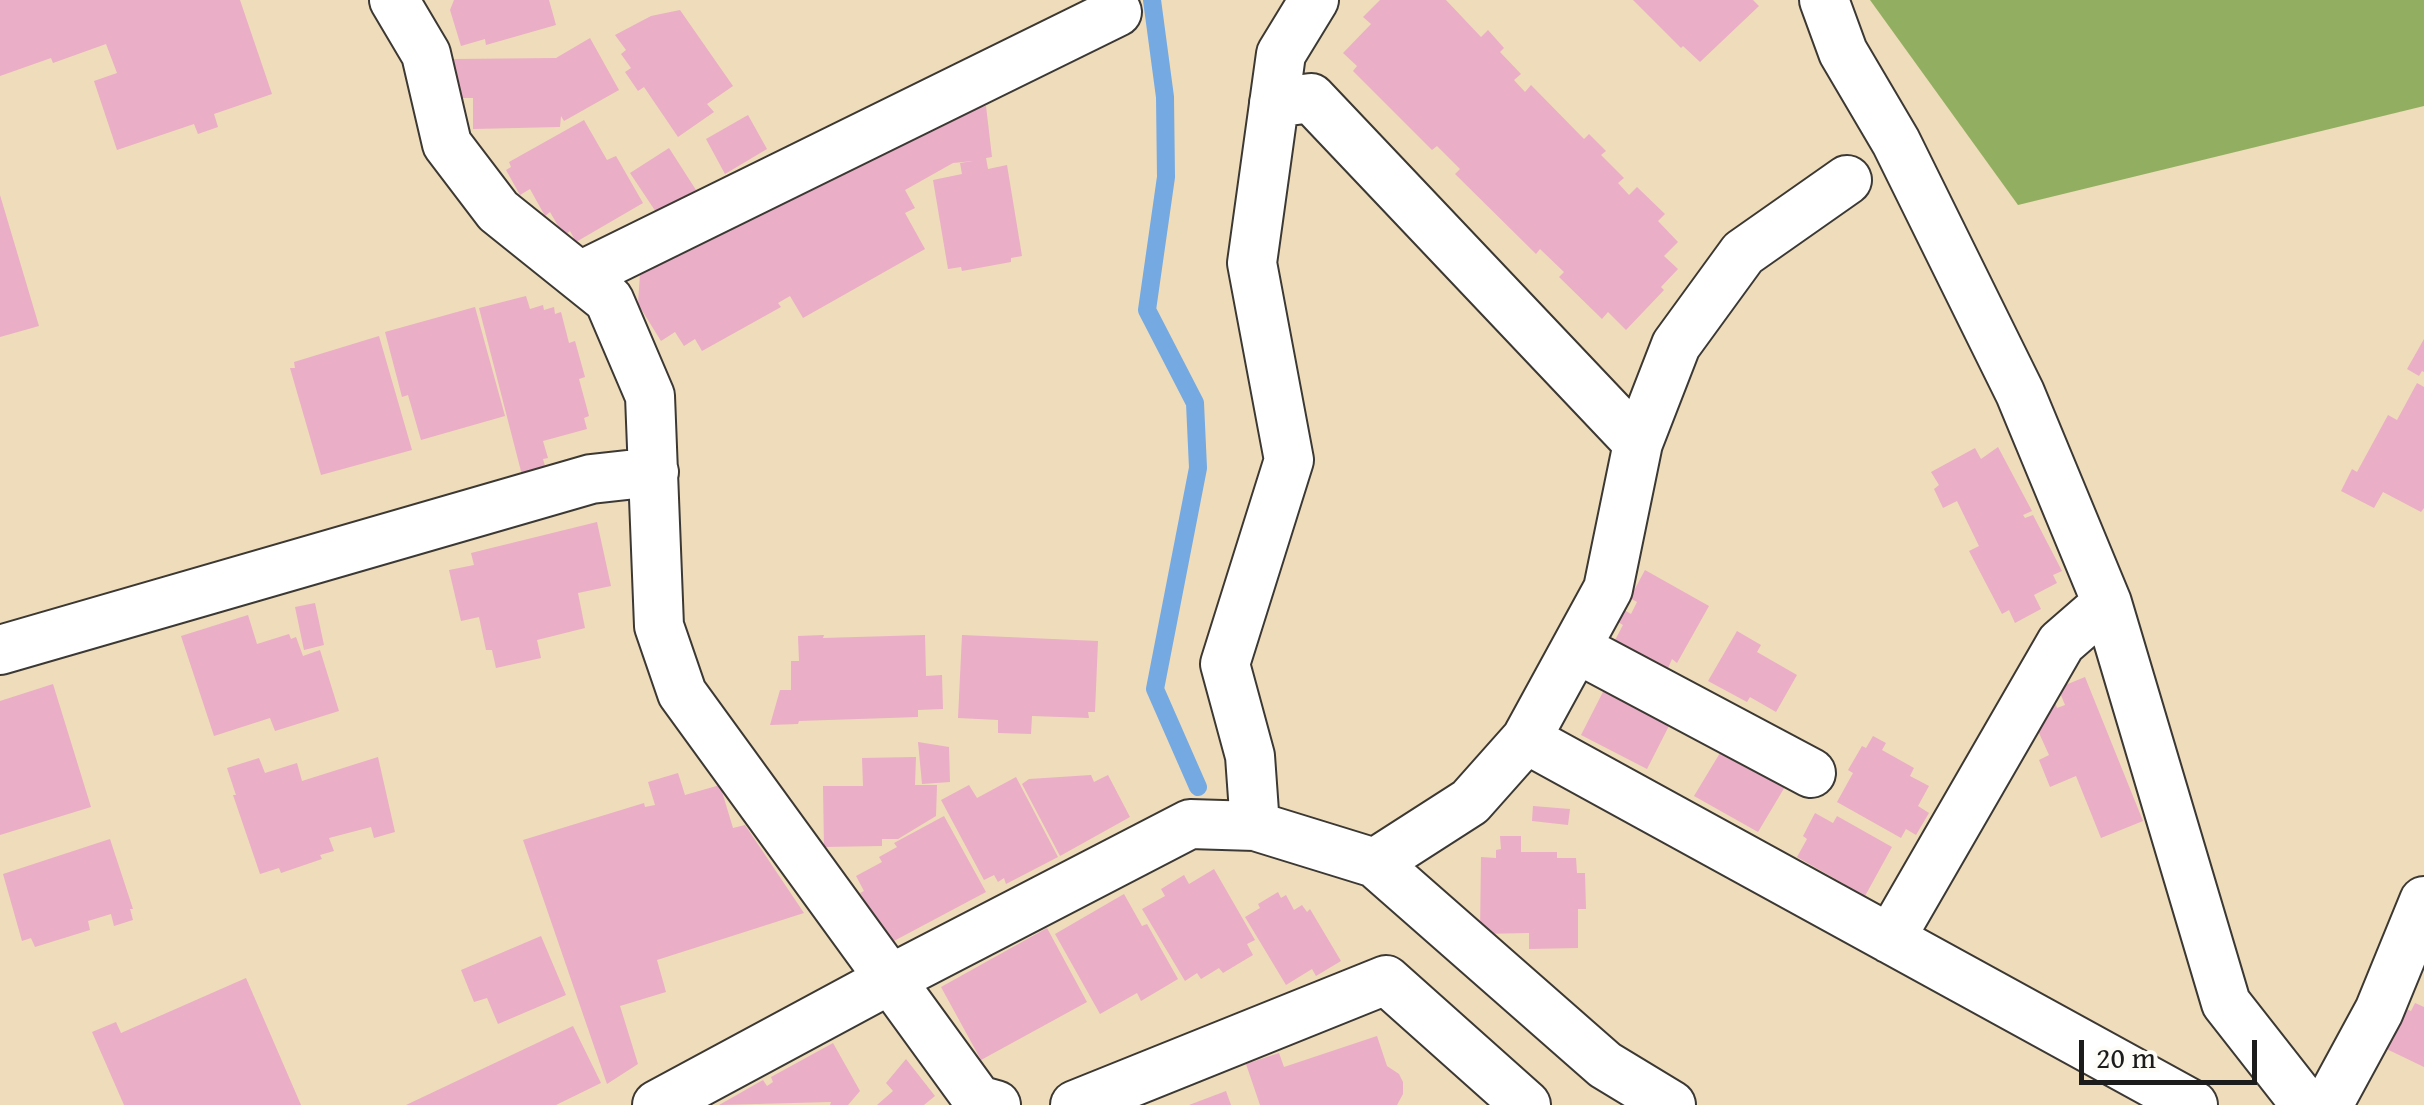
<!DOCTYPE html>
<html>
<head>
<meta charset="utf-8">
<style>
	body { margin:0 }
	#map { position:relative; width:2424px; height:1105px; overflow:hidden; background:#efdcba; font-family:"Gentium Book Plus",serif }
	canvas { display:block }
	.scale { position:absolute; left:2079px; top:1040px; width:178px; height:45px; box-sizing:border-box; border:5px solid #1c1c1c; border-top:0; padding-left:12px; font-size:30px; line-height:35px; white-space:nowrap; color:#1c1c1c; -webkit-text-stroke:8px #fdfcf7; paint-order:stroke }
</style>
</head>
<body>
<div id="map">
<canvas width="2424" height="1105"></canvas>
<div class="scale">20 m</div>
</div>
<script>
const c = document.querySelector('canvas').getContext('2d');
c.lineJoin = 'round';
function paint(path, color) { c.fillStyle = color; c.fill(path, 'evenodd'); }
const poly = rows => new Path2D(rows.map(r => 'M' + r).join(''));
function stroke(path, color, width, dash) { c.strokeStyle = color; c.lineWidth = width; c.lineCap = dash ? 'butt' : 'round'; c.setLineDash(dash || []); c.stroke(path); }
paint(poly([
	[1870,0,2424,0,2424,106,2018,205]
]), '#92af61');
stroke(poly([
	[1152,0,1165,97,1166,177,1147,310,1195,403,1198,468,1155,689,1198,787]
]), '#75a9e2', 18);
paint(poly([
	[0,0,240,0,272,94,214,114,218,127,198,134,194,124,117,150,94,81,117,73,106,44,53,63,51,58,0,76],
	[454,0,549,0,556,25,486,45,485,39,461,46,450,10],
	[1380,0,1446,0,1481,37,1488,30,1504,48,1500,52,1521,74,1514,80,1525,92,1531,85,1584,139,1589,134,1606,151,1601,155,1624,178,1618,183,1629,195,1637,187,1665,214,1658,221,1678,242,1664,256,1678,269,1661,287,1664,290,1626,330,1608,312,1602,319,1559,277,1564,272,1540,249,1536,254,1455,174,1460,169,1437,146,1432,150,1353,71,1357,66,1343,53,1371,24,1363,17],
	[1633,0,1753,0,1759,6,1700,62,1683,46,1681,48],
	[680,10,733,86,707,104,714,112,678,137,644,87,638,91,625,72,631,68,621,54,626,50,615,35,651,16],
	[590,38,619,90,564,121,561,116,560,127,473,129,473,98,455,98,454,59,556,58],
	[986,106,992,157,986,158,988,169,1007,165,1022,256,1011,258,1011,262,962,271,961,267,948,269,933,180,962,174,960,163,973,161,953,163,905,190,915,208,905,213,925,249,803,318,790,296,778,303,781,307,702,351,695,339,684,346,675,332,661,341,638,304,640,273,926,116],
	[748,115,767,149,725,174,706,139],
	[584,120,607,160,616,156,643,203,576,242,570,231,564,236,550,212,545,216,530,189,520,195,506,170,511,167,509,162],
	[669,148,696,190,656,212,630,173],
	[0,195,39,326,0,337],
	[526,296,530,309,543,305,544,310,554,307,555,314,561,312,569,343,575,341,585,377,579,379,589,416,584,418,587,429,543,441,548,458,543,459,547,473,523,479,479,308],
	[475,307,505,416,421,440,408,395,402,397,385,332],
	[379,336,412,450,321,475,290,368,295,368,294,362],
	[2424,339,2424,372,2422,371,2419,376,2407,369],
	[2417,383,2424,387,2424,508,2421,512,2383,492,2374,508,2341,491,2352,469,2357,472,2388,415,2397,420],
	[1998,447,2032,511,2023,515,2025,518,2033,515,2062,571,2053,575,2057,583,2034,595,2041,609,2015,623,2009,610,2002,614,1969,551,1979,546,1957,501,1943,508,1934,489,1939,485,1931,472,1975,448,1981,459],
	[597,522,611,586,578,593,585,628,537,640,541,658,496,668,492,650,486,650,479,617,461,621,449,570,474,565,471,553],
	[1645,570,1709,606,1677,663,1672,659,1668,668,1615,640,1623,625,1618,622,1624,610,1631,614,1637,602,1630,598],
	[315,603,324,645,304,650,295,607],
	[248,615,257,644,289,634,291,639,296,637,303,656,320,650,339,711,275,731,270,718,214,736,181,636],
	[1737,631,1761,645,1757,652,1797,675,1776,712,1750,697,1747,702,1708,681],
	[824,635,823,638,925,635,926,676,942,675,943,709,918,710,918,717,799,721,798,724,770,725,780,690,791,690,791,661,799,661,798,636],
	[962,635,1098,641,1095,712,1088,712,1089,718,1032,716,1031,734,998,733,998,720,958,718],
	[2085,677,2143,821,2101,838,2076,776,2050,787,2039,760,2049,755,2039,733,2036,716,2038,708,2055,702,2057,708,2065,705,2058,688],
	[53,684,91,807,0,835,0,701],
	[1606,686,1672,720,1647,769,1581,735],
	[1873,736,1886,743,1882,750,1914,768,1910,776,1929,786,1918,806,1929,813,1916,835,1906,829,1901,838,1837,802,1853,773,1848,770,1862,746,1866,748],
	[918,742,949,747,950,782,922,784],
	[1723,748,1786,785,1758,832,1694,796],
	[378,757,395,832,374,838,371,827,329,838,334,851,320,855,322,859,281,873,279,868,260,874,233,795,236,795,227,768,259,758,265,773,297,763,302,781],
	[916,757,915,785,937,785,936,816,898,839,882,839,882,846,824,847,823,786,863,786,862,758],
	[678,773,685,795,720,785,733,828,745,825,804,913,657,960,666,992,620,1006,638,1064,607,1084,523,840,644,803,645,807,655,805,648,782],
	[1091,775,1094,782,1108,775,1130,817,1060,856,1022,784,1029,779],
	[1016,777,1058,857,1006,884,1004,878,998,882,994,875,984,880,941,800,969,785,977,798],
	[1533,806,1570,809,1568,825,1532,821],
	[1815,813,1833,823,1837,816,1892,847,1865,896,1797,857,1807,839,1803,836],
	[944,816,986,892,892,942,860,893,864,891,856,876,882,862,879,857,897,847,894,843],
	[1500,836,1521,836,1521,852,1557,852,1557,858,1576,858,1577,873,1585,873,1586,909,1578,909,1578,948,1529,949,1529,933,1480,934,1481,857,1496,858,1496,850,1501,849],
	[110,839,133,909,130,909,133,920,114,926,111,914,88,921,90,930,35,947,31,938,22,941,3,874],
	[1214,869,1255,940,1247,944,1253,955,1223,973,1219,968,1201,979,1197,973,1185,981,1142,909,1165,896,1161,889,1184,875,1189,884],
	[1278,892,1281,898,1286,895,1294,910,1302,905,1307,912,1310,909,1341,961,1316,976,1312,969,1286,985,1245,917,1260,908,1258,904],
	[1124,894,1142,926,1147,924,1178,979,1141,1001,1137,993,1100,1014,1055,934],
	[1047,928,1087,1002,981,1060,941,987],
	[541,936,566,995,498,1024,487,998,474,1002,461,970],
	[246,978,301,1105,124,1105,92,1032,116,1022,121,1033],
	[2390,1002,2411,1011,2415,1003,2424,1007,2424,1067,2372,1042],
	[573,1026,601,1083,556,1105,406,1105],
	[1377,1036,1387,1066,1399,1074,1403,1082,1403,1094,1397,1105,1260,1105,1246,1064,1279,1053,1284,1067],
	[833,1043,860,1091,848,1105,830,1105,831,1102,719,1105,763,1080,767,1086,773,1082,771,1077],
	[906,1059,935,1096,924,1105,877,1105,893,1091,886,1083],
	[1226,1091,1231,1105,1189,1105]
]), '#eaaec7');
const street = poly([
	[394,0,426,54,447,144,498,211,609,300,650,396,659,626,682,693,978,1100,996,1105],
	[1824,0,1843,52,1896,142,2020,393,2107,603,2226,1003,2306,1105],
	[1274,103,1311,98,1638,443],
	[580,276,1117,12],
	[1576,648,1811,773],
	[0,650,591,479,654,472],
	[1526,739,2193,1105],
	[1255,826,1250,756,1225,664,1289,460,1252,263,1281,54,1314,0],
	[1375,863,1470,802,1526,739,1608,589,1638,443,1676,345,1743,253,1847,180],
	[1890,939,2061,643,2107,603],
	[657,1105,889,980,1190,824,1255,826,1375,863,1605,1065,1671,1105],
	[1075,1105,1386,980,1526,1105],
	[2328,1105,2379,1011,2424,901]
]);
stroke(street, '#3c3934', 52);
stroke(street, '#fff', 48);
</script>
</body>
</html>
